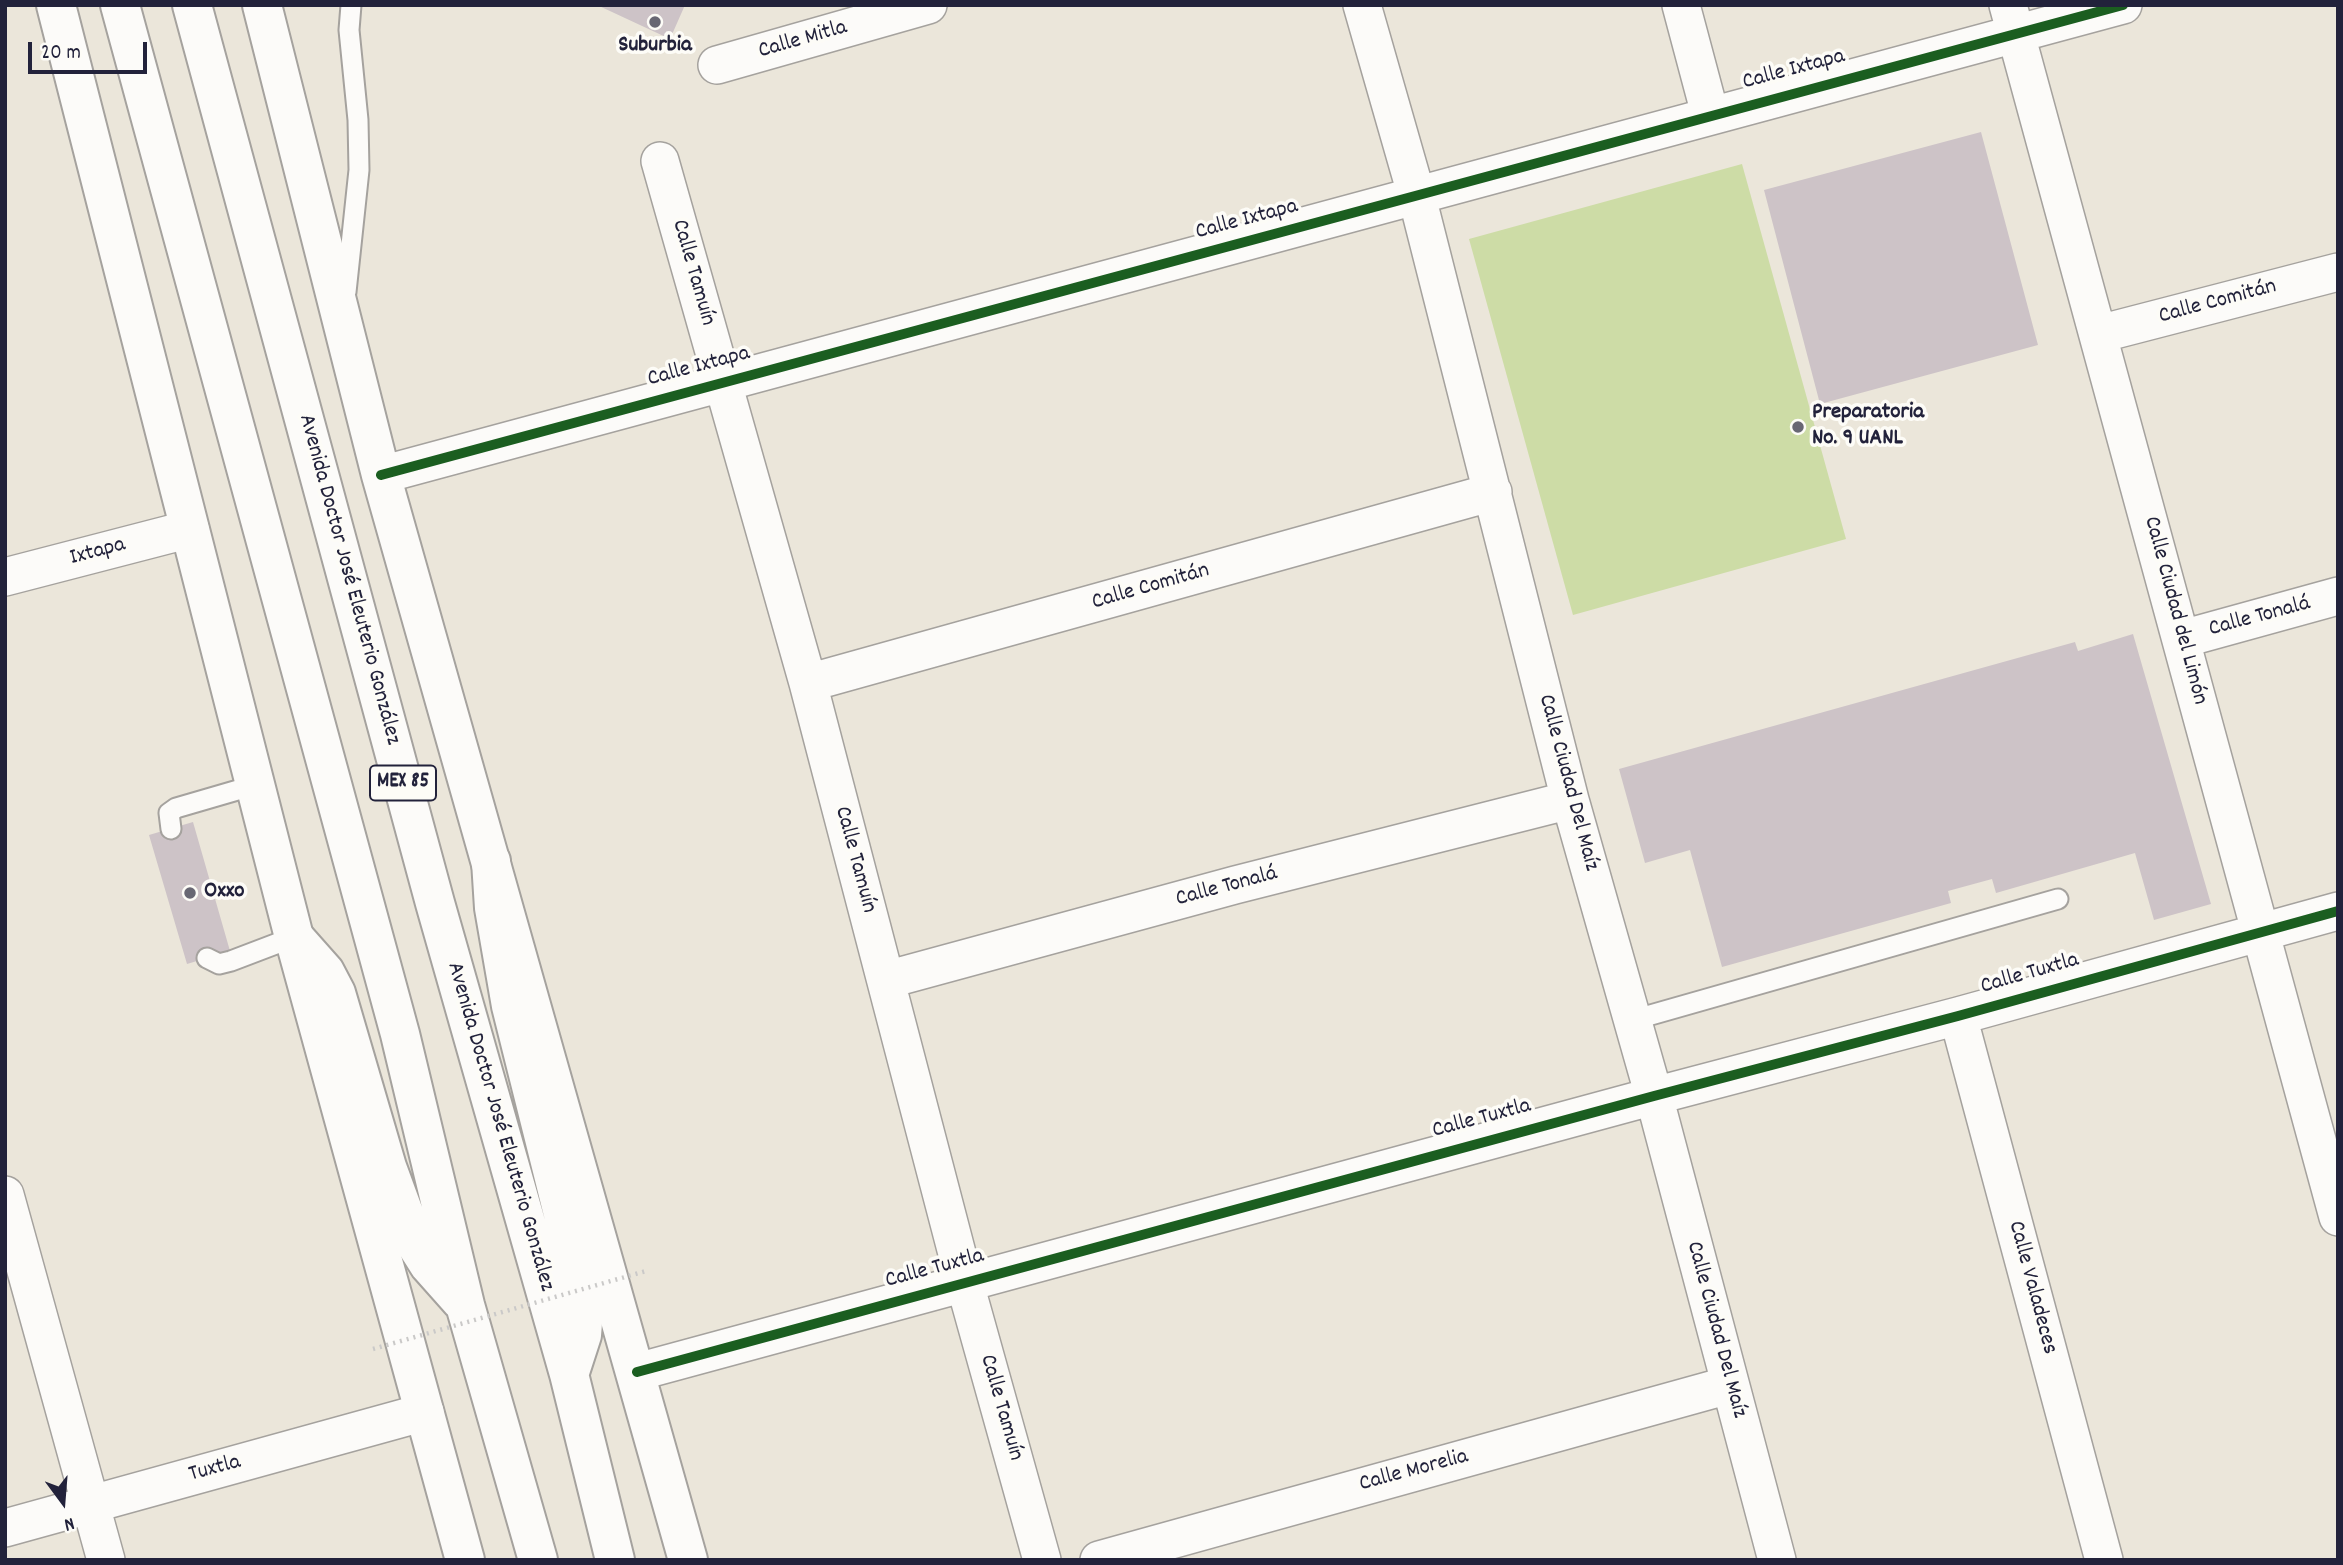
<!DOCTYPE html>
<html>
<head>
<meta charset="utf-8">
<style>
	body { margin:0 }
	#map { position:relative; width:2343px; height:1565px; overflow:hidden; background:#ebe6da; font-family:Dekko,sans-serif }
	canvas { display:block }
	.frame { position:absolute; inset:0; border:7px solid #22223b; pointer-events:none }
	.north { position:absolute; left:28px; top:1467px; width:70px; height:70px; -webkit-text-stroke:5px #fdfcf7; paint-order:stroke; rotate:164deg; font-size:19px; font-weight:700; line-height:28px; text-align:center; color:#22223b }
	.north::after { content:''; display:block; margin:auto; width:24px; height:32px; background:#22223b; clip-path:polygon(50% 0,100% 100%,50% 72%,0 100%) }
	.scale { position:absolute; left:28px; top:42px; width:119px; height:32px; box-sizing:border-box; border:4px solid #22223b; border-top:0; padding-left:9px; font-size:21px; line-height:24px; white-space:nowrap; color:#22223b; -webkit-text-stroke:5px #fdfcf7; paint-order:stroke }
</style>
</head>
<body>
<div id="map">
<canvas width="2343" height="1565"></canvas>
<div class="frame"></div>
<div class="north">N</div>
<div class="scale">20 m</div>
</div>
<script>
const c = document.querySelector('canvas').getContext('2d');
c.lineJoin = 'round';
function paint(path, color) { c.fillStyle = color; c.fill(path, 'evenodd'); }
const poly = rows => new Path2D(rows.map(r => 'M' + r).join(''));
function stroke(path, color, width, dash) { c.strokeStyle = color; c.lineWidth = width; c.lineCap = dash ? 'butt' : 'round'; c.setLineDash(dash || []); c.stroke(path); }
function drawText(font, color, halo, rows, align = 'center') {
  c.font = font + ' Dekko,sans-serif'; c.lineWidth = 7; c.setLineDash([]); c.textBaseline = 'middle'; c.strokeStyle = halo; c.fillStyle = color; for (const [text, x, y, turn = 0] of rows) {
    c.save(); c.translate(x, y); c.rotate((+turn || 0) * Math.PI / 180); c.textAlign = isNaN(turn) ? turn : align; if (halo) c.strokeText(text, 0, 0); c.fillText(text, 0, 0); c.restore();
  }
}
paint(poly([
	[1742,164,1846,539,1573,615,1469,239]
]), '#cddca6');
paint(poly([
	[597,5,685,5,670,39],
	[1981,132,2038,345,1820,404,1764,190],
	[2133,634,2211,904,2154,920,2135,853,1996,893,1992,879,1948,891,1951,903,1722,967,1690,850,1645,863,1619,769,2075,642,2078,651],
	[193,822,230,951,187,964,149,835]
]), '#cdc3c7');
const service = poly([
	[346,292,359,170,358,120,349,30,351,5],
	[171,829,169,813,176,808,255,785],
	[207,958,219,964,231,961,294,937],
	[1633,1020,2058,899]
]);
const minor = poly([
	[1362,5,1417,197,1570,800,1654,1096,1777,1560],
	[1681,5,1710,114],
	[2008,5,2338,1217],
	[717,65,928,5],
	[660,161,808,683,965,1284,1042,1560],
	[2099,334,2338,272],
	[381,475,2123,5],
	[5,577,190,529],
	[2182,639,2338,596],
	[808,683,1493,492],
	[886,980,1235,885,1570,800],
	[1958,1016,2104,1560],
	[5,1195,106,1560],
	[637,1372,1654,1096,1958,1016,2338,911],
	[5,1528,425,1412],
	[1099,1560,1729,1385]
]);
const tertiary = poly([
	[56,5,294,937,465,1560],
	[262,5,381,475,688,1560]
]);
const trunk = poly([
	[120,5,400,1034,465,1305,538,1560],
	[192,5,435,903,569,1374,615,1560],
	[491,861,494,908,511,1006,579,1278,584,1310,582,1335,570,1372],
	[294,937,325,972,336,993,387,1167,415,1243,429,1265,461,1301]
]);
stroke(service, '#a5a29e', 23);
stroke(minor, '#a5a29e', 40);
stroke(tertiary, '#a5a29e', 42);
stroke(trunk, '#a5a29e', 42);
stroke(service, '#fcfbf9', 19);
stroke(minor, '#fcfbf9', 37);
stroke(tertiary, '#fcfbf9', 38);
stroke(trunk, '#fcfbf9', 38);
stroke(poly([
	[373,1349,646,1271]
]), '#cac9c8', 4.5, [2, 5]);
stroke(poly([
	[381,475,2123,5],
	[637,1372,1654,1096,1958,1016,2338,911]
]), '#1b5e20', 10);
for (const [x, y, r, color] of [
	[655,22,7,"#686773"],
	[1798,427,7,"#686773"],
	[190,893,7,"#686773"]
]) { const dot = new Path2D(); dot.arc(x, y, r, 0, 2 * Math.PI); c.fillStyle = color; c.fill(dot); stroke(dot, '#fdfcf7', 2.5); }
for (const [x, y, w] of [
	[403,783,66]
]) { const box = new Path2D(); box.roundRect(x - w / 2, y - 17.5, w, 35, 5); c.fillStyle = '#fdfcf7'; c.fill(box); stroke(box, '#22223b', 2); }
drawText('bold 21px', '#22223b', null, [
	["MEX 85",403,783]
]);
drawText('23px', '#22223b', '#fdfcf7', [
	["Calle Mitla",803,41,-16],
	["Calle Ixtapa",1794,71,-15],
	["Calle Ixtapa",1247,221,-15],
	["Calle Tamuín",692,273,74],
	["Calle Comitán",2218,303,-15],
	["Calle Ixtapa",699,368,-15],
	["Ixtapa",98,553,-15],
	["Avenida Doctor José Eleuterio González",348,580,75],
	["Calle Comitán",1151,588,-16],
	["Calle Ciudad del Limón",2174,611,75],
	["Calle Tonalá",2260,618,-15],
	["Calle Ciudad Del Maíz",1567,783,75],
	["Calle Tamuín",854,860,75],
	["Calle Tonalá",1227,888,-15],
	["Calle Tuxtla",2030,975,-16],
	["Calle Tuxtla",1482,1120,-15],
	["Avenida Doctor José Eleuterio González",499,1127,74],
	["Calle Tuxtla",935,1270,-15],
	["Calle Valadeces",2031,1288,75],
	["Calle Ciudad Del Maíz",1715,1330,75],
	["Calle Tamuín",1000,1408,74],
	["Tuxtla",215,1470,-15],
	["Calle Morelia",1414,1472,-15]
]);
drawText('bold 23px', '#22223b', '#fdfcf7', [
	["Suburbia",655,47,"center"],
	["Preparatoria",1812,414],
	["No. 9 UANL",1812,440],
	["Oxxo",204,893]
], 'left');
</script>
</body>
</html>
